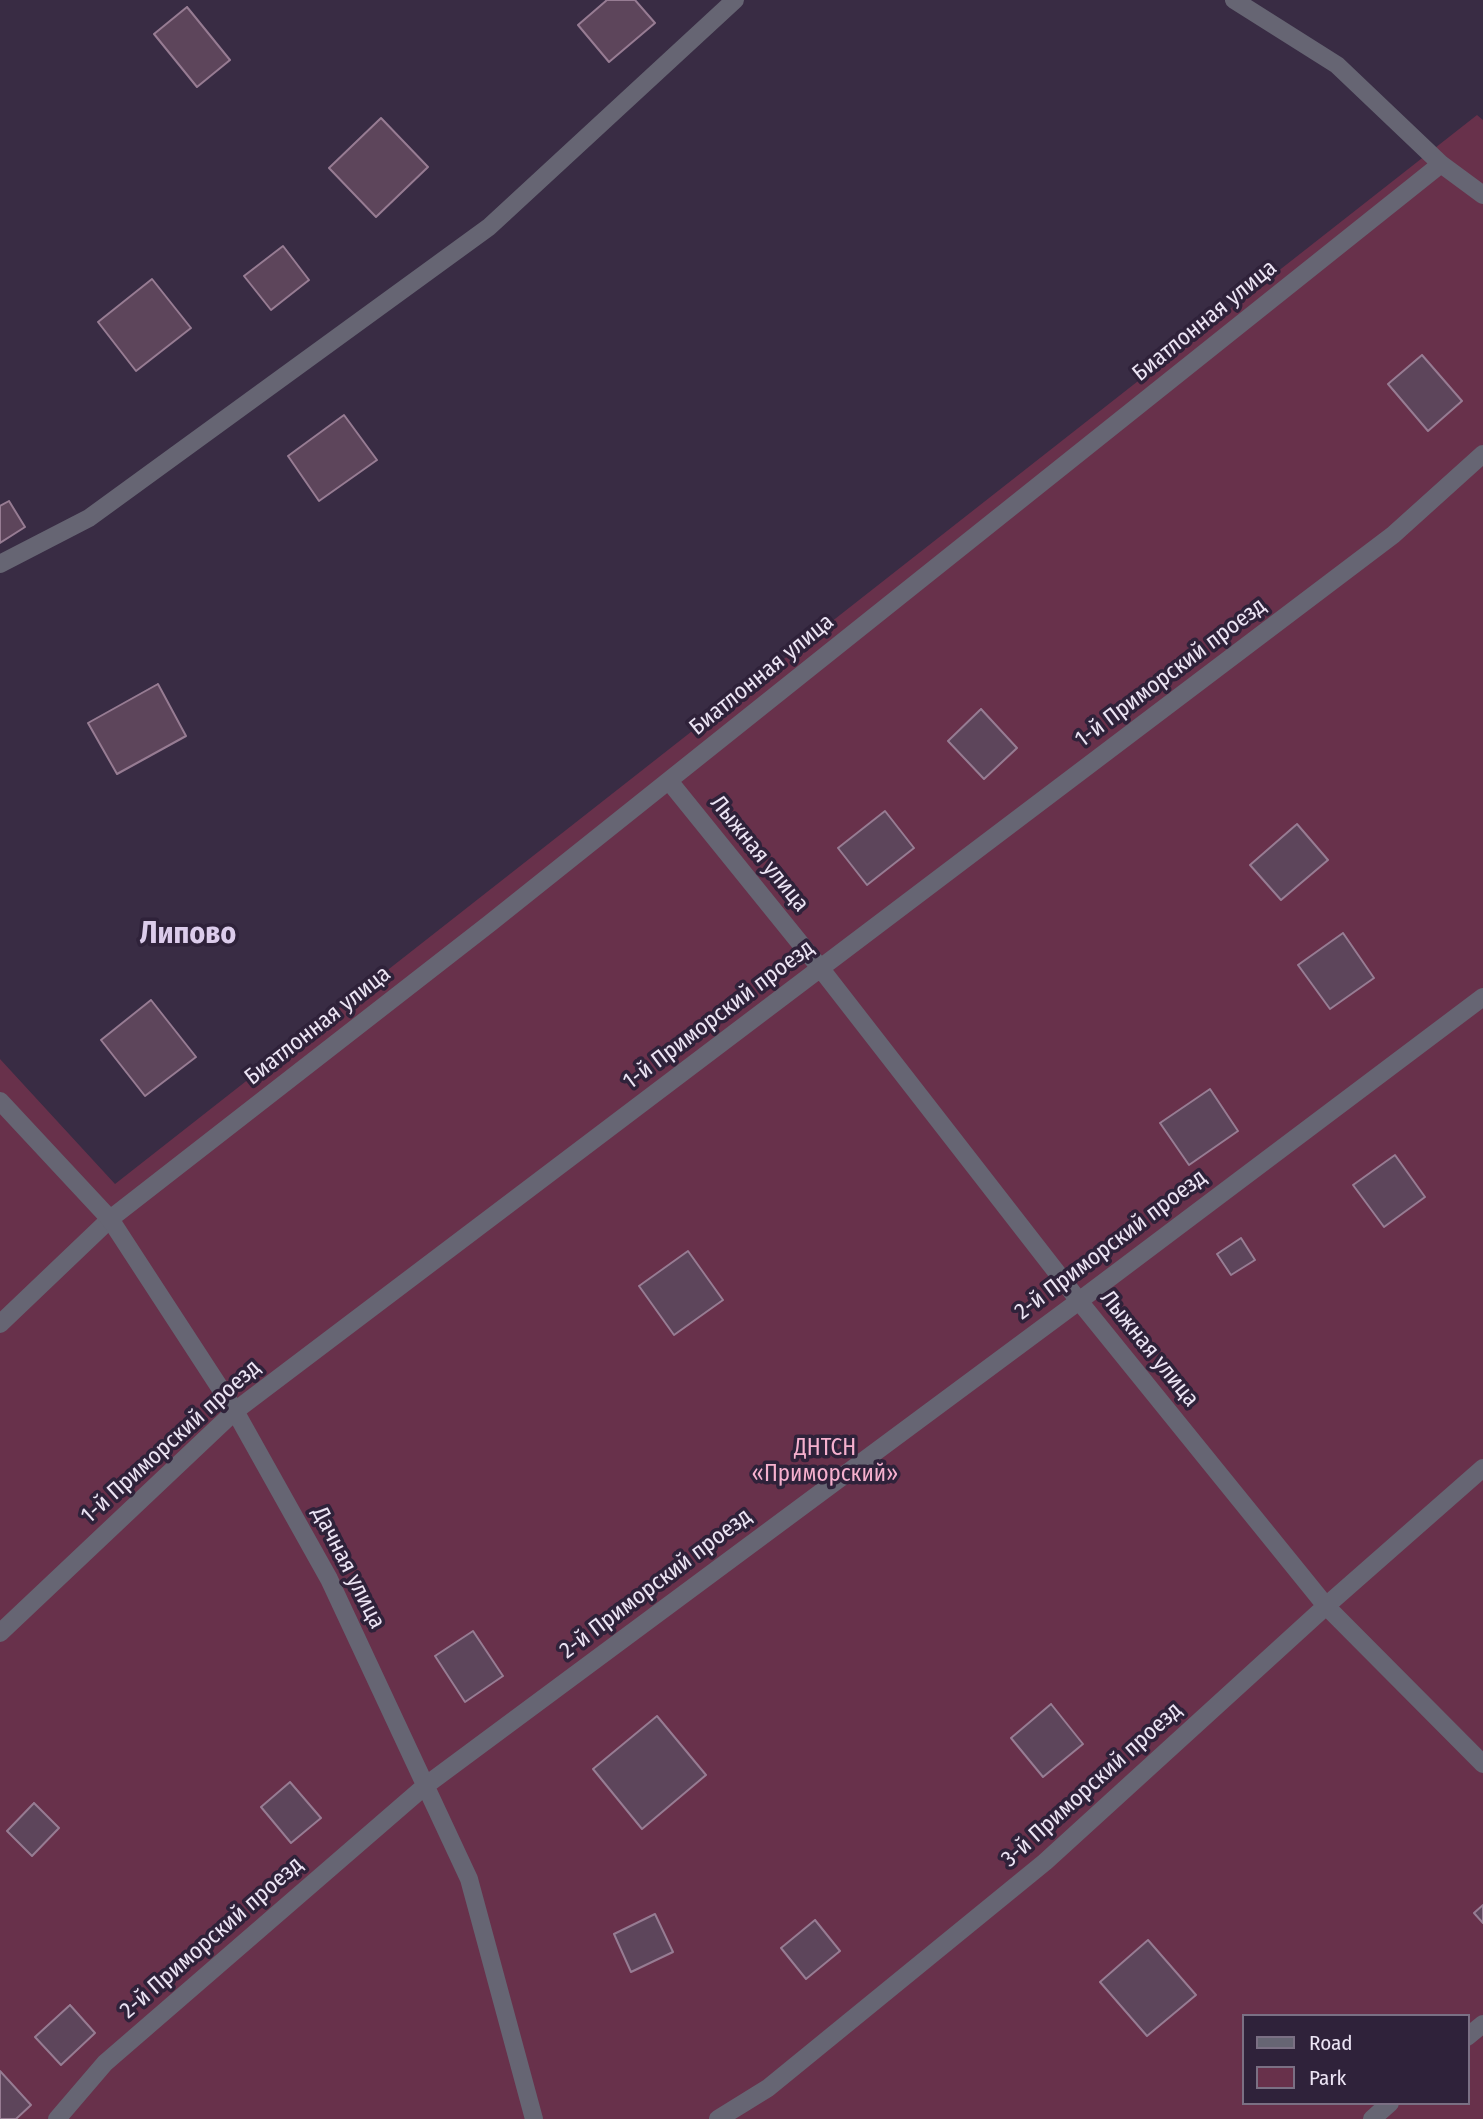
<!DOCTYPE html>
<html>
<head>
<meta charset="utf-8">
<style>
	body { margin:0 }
	#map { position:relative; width:1483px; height:2119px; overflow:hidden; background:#392c44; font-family:"Fira Sans Condensed",sans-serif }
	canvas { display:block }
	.legend { position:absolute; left:1242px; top:2014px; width:228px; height:91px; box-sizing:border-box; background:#2f223a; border:2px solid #7b7084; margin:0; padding:9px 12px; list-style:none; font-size:21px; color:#ece4f4 }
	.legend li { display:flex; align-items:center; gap:14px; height:35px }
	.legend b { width:35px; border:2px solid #7b7084 }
</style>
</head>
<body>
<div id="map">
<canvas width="1483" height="2119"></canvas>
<ul class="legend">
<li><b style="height:9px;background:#666573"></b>Road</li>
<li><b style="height:19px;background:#68314b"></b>Park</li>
</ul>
</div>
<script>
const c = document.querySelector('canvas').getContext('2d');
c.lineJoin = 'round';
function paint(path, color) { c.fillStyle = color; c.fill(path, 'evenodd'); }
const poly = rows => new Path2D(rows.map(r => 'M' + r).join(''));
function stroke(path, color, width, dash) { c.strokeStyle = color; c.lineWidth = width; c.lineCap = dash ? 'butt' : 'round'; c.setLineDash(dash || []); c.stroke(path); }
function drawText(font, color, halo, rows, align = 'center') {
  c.font = font + ' "Fira Sans Condensed",sans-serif'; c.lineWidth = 7; c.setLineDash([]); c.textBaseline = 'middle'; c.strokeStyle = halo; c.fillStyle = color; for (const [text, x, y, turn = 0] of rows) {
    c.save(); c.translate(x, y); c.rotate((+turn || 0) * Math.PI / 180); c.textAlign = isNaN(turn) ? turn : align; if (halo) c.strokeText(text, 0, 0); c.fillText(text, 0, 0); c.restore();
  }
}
paint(poly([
	[1477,115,1483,120,1483,2119,0,2119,0,1059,115,1184],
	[1243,2016,1467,2016,1467,2103,1243,2103]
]), '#68314b');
const building = poly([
	[607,0,635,0,655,23,609,62,578,25,607,0],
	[187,7,230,60,197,87,154,34,187,7],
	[381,118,428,167,376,217,329,168,381,118],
	[283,246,309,280,271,310,244,276,283,246],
	[152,279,191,328,136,371,98,322,152,279],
	[1422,355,1462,401,1428,431,1388,384,1422,355],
	[344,415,377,460,319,501,288,456,344,415],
	[9,501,25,527,0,543,0,506,9,501],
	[158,684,186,736,117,774,88,723,158,684],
	[981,709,1017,748,984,779,948,741,981,709],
	[885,811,914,848,867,885,838,848,885,811],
	[1297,824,1328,860,1281,900,1250,865,1297,824],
	[1343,933,1374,978,1330,1009,1298,965,1343,933],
	[151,1000,196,1057,145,1096,101,1040,151,1000],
	[1210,1089,1238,1131,1189,1165,1160,1123,1210,1089],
	[1395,1155,1425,1197,1384,1227,1353,1185,1395,1155],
	[1241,1238,1255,1260,1231,1275,1217,1254,1241,1238],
	[688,1251,723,1300,674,1335,639,1286,688,1251],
	[473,1631,503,1676,465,1702,435,1656,473,1631],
	[1051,1704,1083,1744,1043,1777,1011,1738,1051,1704],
	[657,1716,706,1775,642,1829,593,1769,657,1716],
	[290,1782,321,1818,291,1843,261,1807,290,1782],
	[34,1803,59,1828,32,1856,7,1831,34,1803],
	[1483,1905,1483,1923,1474,1913,1483,1905],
	[655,1914,673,1952,631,1972,614,1934,655,1914],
	[815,1920,840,1951,806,1979,781,1948,815,1920],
	[1148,1940,1196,1995,1147,2036,1100,1982,1148,1940],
	[70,2005,95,2033,61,2065,35,2037,70,2005],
	[0,2071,31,2105,16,2119,0,2119,0,2071]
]);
paint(building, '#5d455b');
stroke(building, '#977c93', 2);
stroke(poly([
	[0,1324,110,1219]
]), '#666573', 18);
stroke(poly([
	[1234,0,1337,65,1441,164,1483,195],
	[0,564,89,518,489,227,735,0],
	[669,781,821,969,1079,1301,1326,1606,1483,1764],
	[0,1101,110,1219,235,1411,329,1579,469,1879,534,2119],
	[110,1219,489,924,1441,164],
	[0,1633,235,1411,1393,535,1483,454],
	[1467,2037,1483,2024],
	[57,2119,105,2063,425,1786,1079,1301,1483,997],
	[718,2119,768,2088,1045,1862,1326,1606,1483,1468],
	[1372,2119,1390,2103]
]), '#666573', 18);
drawText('23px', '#ece4f4', '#2f223a', [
	["Биатлонная улица",1205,321,-39],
	["1-й Приморский проезд",1171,673,-37],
	["Биатлонная улица",762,675,-39],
	["Лыжная улица",759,854,51],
	["1-й Приморский проезд",719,1015,-37],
	["Биатлонная улица",318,1026,-38],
	["2-й Приморский проезд",1111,1245,-37],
	["Лыжная улица",1149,1349,51],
	["1-й Приморский проезд",171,1442,-42],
	["Дачная улица",348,1568,63],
	["2-й Приморский проезд",656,1584,-37],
	["3-й Приморский проезд",1092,1785,-42],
	["2-й Приморский проезд",212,1938,-41]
]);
drawText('23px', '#f6b0ce', '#2f223a', [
	["ДНТСН",825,1449],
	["«Приморский»",825,1475]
]);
drawText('bold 30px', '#dccceb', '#2f223a', [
	["Липово",188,935]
]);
</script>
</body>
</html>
